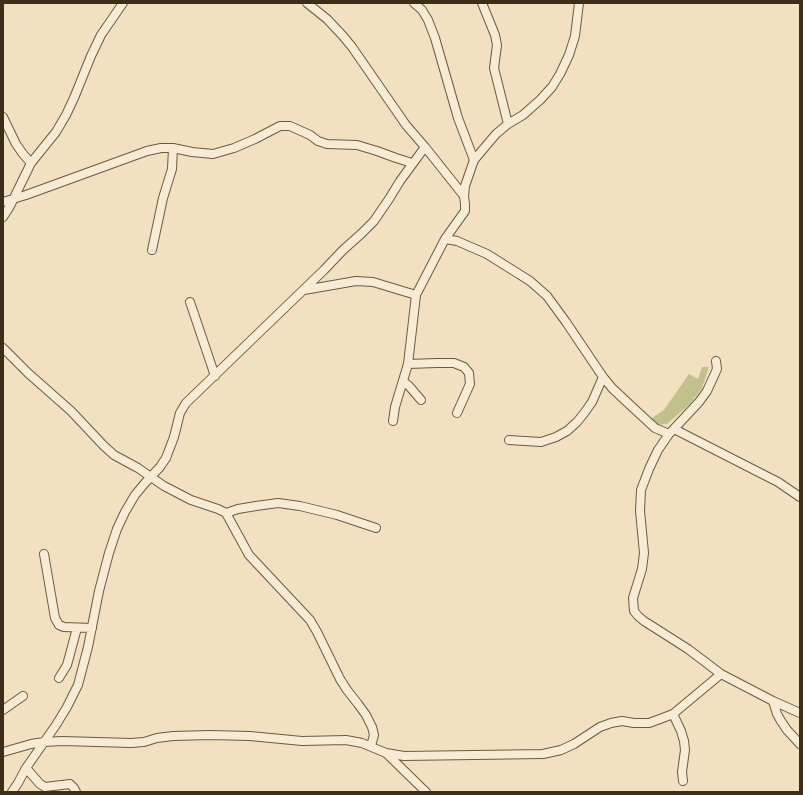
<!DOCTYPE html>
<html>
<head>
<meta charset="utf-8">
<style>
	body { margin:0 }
	#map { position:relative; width:803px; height:795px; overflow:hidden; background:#f2e0c0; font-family:"IM FELL Double Pica",serif }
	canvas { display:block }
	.frame { position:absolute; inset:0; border:4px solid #3e2d18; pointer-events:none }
</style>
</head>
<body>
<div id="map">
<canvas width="803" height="795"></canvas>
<div class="frame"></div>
</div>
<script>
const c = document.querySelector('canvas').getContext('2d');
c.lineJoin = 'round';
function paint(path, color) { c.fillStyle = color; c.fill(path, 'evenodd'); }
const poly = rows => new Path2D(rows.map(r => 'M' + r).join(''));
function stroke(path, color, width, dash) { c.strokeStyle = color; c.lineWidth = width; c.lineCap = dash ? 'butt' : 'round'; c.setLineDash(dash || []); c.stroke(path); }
paint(poly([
	[702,367,709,367,702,388,690,404,667,424,653,425,649,420,664,410,689,374,698,379]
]), '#c2c08d');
const minor = poly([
	[414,3,422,10,428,20,435,38,458,118,474,160],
	[482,3,495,35,497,45,494,68,508,124],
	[3,117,16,144,23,154,31,163],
	[425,147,464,196],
	[3,202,26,195,147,151,161,148,173,148,192,152,213,154,234,148,255,139,280,126,290,126,310,135,318,141,327,144,357,145,377,151,396,158,412,163],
	[3,217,10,206,31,163,56,132,66,115,74,98,91,56,101,35,123,3],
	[445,239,457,241,487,254,530,281,547,296,566,322,603,377,612,388,629,404,655,428,669,434,658,450,649,469,641,490,640,511,644,553,642,569,633,598,634,611,638,616,644,621,688,649,721,674],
	[152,250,163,198,172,169,173,148],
	[304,290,356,281,373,282,416,295],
	[190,302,215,376],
	[3,348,28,373,71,411,104,446,114,455,138,468,164,486,191,500,218,509,226,513,249,555,310,620,317,632,340,679,347,690,358,704,366,715,372,727,374,735,371,746],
	[408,364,437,363,454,363,464,367,469,373,470,384,457,413],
	[403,381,409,386,421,400],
	[393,421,395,407,408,364,416,295,445,239,465,211,465,204,464,196,465,186,474,160,496,134,508,124,523,115,540,100,552,87,560,74,569,55,575,36,579,3],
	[674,429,778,482,800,497],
	[671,432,699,402,707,391,717,369,716,361],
	[509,440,541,442,556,437,567,431,577,422,585,412,592,402,603,377],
	[226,513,238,509,256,506,278,503,300,506,337,515,376,528],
	[44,554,55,618,59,625,64,627,92,628],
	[59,678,67,665,70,654,77,628],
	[773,701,777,714,781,721,787,730,800,744],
	[3,710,23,696],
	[673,714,681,731,684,741,685,750,682,772,683,781],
	[3,752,31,744,44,742,62,741,131,743,144,742,157,738,173,736,210,735,250,736,302,741,346,740,362,743,386,753,404,756,543,754,561,750,574,744,600,727,611,723,622,721,634,723,649,723,660,719,673,714,721,674,773,701,800,713],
	[386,753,426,792],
	[26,768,40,784,45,787,70,784,74,788,76,792],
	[12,792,18,783,26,768,56,725,67,707,78,685,88,647,99,591,109,553,117,529,125,512,135,495,145,483,160,467,166,458,174,437,180,413,186,403,324,270,343,250,361,234,374,221,389,199,400,181,425,147,406,125,352,47,343,36,327,19,307,3]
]);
stroke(minor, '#6b5a42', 10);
stroke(minor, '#f7ebd6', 8);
</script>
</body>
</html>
